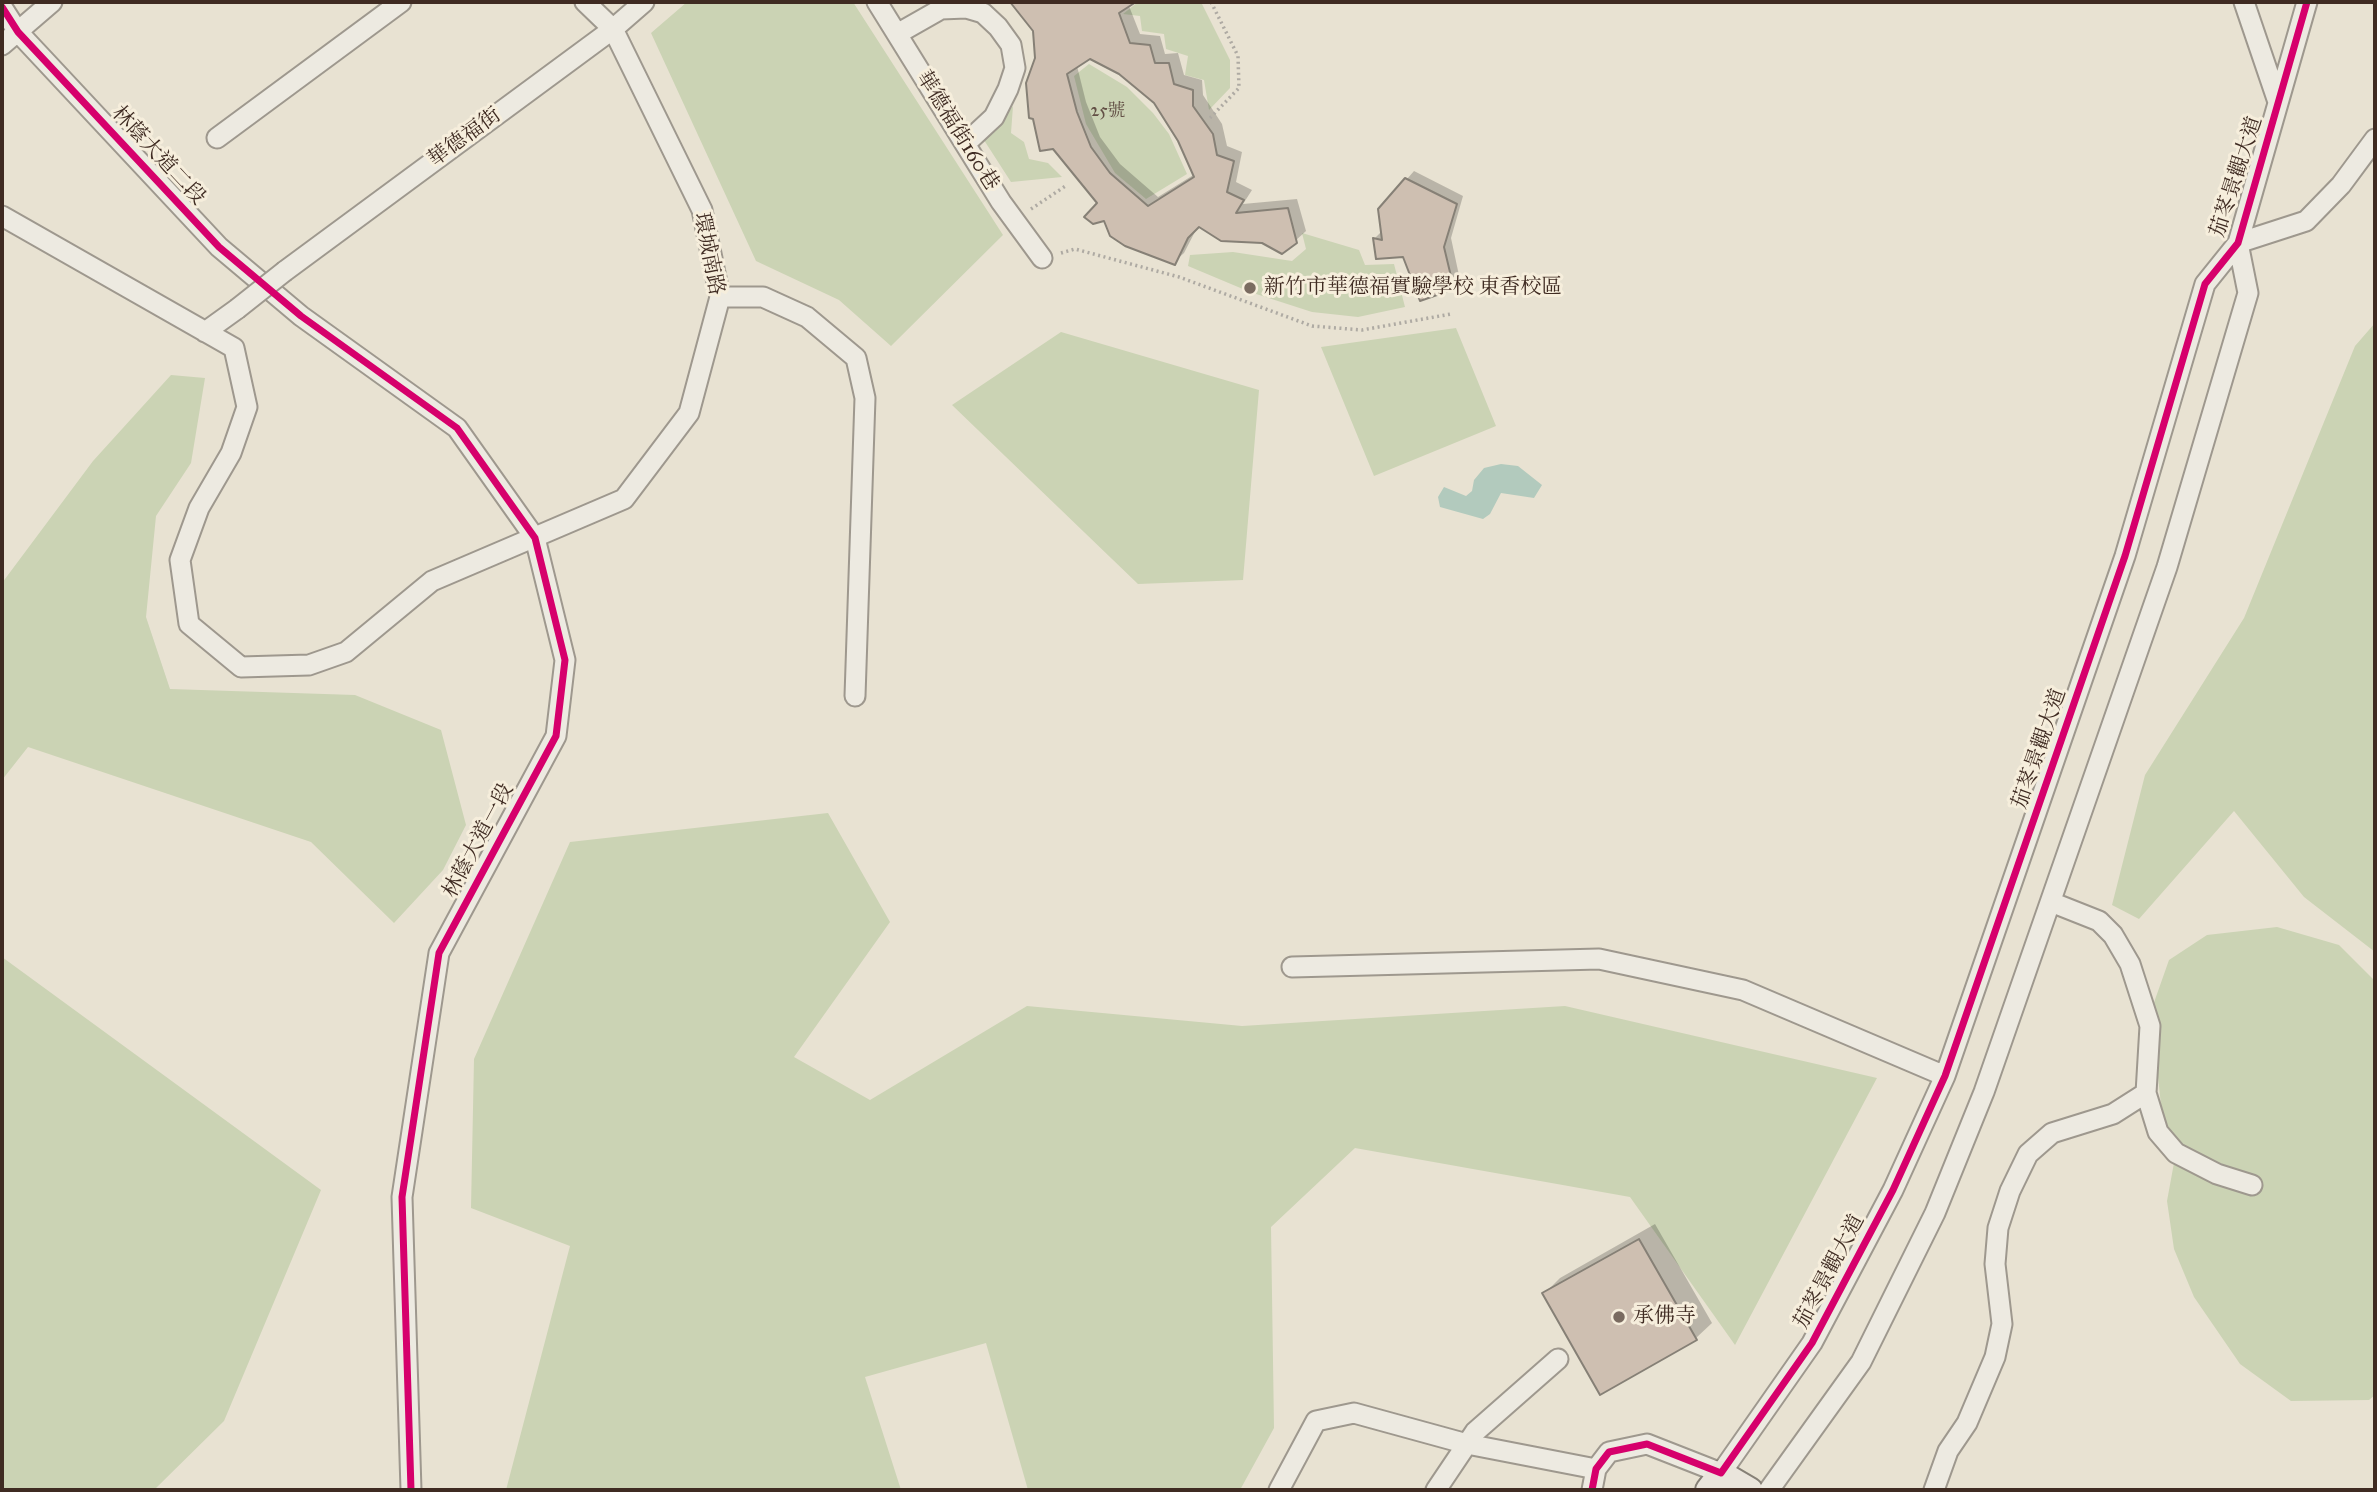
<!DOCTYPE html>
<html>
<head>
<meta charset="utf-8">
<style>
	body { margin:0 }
	#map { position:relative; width:2377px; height:1492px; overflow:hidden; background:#e8e2d2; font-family:"IM FELL Great Primer",serif }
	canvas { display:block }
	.frame { position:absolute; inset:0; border:4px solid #3f2b22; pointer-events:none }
</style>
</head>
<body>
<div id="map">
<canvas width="2377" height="1492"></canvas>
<div class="frame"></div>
</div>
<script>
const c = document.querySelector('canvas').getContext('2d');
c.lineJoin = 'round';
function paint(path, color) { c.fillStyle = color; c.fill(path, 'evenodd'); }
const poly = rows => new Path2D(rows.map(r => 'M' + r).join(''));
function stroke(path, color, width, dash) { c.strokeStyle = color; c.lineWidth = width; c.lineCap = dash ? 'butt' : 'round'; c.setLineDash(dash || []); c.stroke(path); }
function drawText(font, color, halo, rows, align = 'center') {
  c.font = font + ' "IM FELL Great Primer","Noto Serif TC",serif'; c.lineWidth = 6; c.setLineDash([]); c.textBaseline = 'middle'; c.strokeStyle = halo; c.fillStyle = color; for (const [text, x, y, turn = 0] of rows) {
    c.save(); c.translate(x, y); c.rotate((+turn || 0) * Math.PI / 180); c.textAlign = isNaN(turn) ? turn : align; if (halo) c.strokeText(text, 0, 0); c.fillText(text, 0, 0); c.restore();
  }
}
paint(poly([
	[687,2,853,2,1003,235,891,346,839,300,756,261,651,33],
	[1138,2,1201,2,1230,60,1230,88,1209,110,1204,80,1185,75,1188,56,1166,49,1164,34,1142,31,1140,16,1123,14],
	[1089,64,1127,87,1153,113,1169,134,1187,174,1146,199,1115,173,1086,124,1074,76],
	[1013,106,1011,133,1024,142,1029,159,1048,163,1062,177,1011,182,982,137,999,124],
	[1302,233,1359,250,1365,265,1394,264,1405,307,1358,317,1312,312,1250,292,1188,266,1190,255,1233,252,1292,261,1306,249],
	[2375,323,2375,952,2304,897,2234,811,2139,919,2112,905,2145,775,2244,618,2355,346],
	[1456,328,1496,426,1374,476,1321,347],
	[1061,332,1259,390,1243,580,1138,584,952,405],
	[171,375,205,378,191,463,156,516,146,617,170,689,355,695,441,730,466,825,443,870,394,923,311,842,28,747,2,780,2,583,93,461],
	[828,813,890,922,794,1057,870,1100,1027,1006,1242,1026,1565,1006,1877,1078,1735,1345,1630,1197,1355,1148,1271,1227,1274,1428,1240,1490,1028,1490,986,1343,865,1377,901,1490,506,1490,570,1246,471,1208,474,1059,570,842],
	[2277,927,2339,945,2373,979,2375,1395,2369,1400,2291,1401,2240,1364,2194,1297,2174,1249,2167,1201,2176,1152,2161,1105,2151,1011,2169,960,2207,935],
	[2,957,321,1190,224,1421,154,1490,2,1490]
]), '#cbd3b4');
paint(poly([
	[1501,464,1518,466,1542,485,1534,498,1501,493,1490,514,1483,519,1440,507,1438,497,1444,487,1466,496,1472,491,1474,480,1484,468]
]), '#b2cabd');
paint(poly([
	[1012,2,1133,2,1129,6,1140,34,1160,36,1165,54,1178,53,1184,75,1202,80,1203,95,1222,124,1227,146,1242,152,1236,182,1252,190,1243,204,1297,199,1306,231,1295,241,1263,241,1199,224,1184,253,1174,262,1099,203,1037,58,1035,30],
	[1090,57,1120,72,1156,102,1179,140,1195,174,1158,197,1120,164,1100,137,1086,102,1077,66],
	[1414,171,1463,196,1451,238,1460,280,1453,287,1404,255,1377,257,1375,238,1382,231,1380,210],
	[1655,1224,1712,1323,1696,1338,1544,1294,1560,1278]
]), '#0003');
const building = poly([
	[1010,2,1136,2,1119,13,1130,43,1150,45,1155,63,1169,63,1174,84,1193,90,1193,106,1213,134,1217,155,1234,161,1227,192,1244,200,1236,213,1288,208,1297,243,1282,254,1262,243,1221,241,1199,227,1188,238,1175,265,1125,246,1110,236,1104,221,1093,224,1084,217,1097,203,1053,149,1040,151,1033,119,1029,118,1026,83,1035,58,1033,31,1010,2],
	[1090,59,1119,74,1154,103,1178,141,1194,177,1148,206,1110,173,1091,147,1077,112,1067,74,1090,59],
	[1405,178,1457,204,1444,247,1454,289,1420,301,1403,257,1376,259,1373,238,1382,240,1378,209,1405,178],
	[1639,1239,1697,1340,1600,1395,1542,1293,1639,1239]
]);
paint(building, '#cebfb1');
stroke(building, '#868076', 2);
const minor = poly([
	[877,2,1001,202,1042,258],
	[2244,2,2278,102],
	[2,7,18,32,219,247,301,316,457,428,535,538,565,660,556,736,439,953,402,1197,411,1490],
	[897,34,941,9,966,8,983,13,998,27,1011,45,1015,68,1008,89,994,117,965,144],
	[2,45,52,2],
	[217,138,401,2],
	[2,216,234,348,247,407,231,453,199,508,180,560,189,624,241,667,309,665,346,652,432,581,624,499,689,413,720,297,702,210,613,29,585,2],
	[2238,243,2306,221,2341,185,2375,139],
	[285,271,613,29,644,2],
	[720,297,763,297,807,317,856,358,865,398,855,696],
	[205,332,237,309],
	[2051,902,2099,921,2113,935,2130,964,2150,1026,2146,1093],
	[1292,967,1599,959,1743,990,1945,1076],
	[1279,1490,1316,1421,1354,1413,1467,1444,1596,1469],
	[1436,1490,1475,1432,1558,1359],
	[1592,1490,1596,1469,1609,1452,1647,1444,1721,1473,1812,1343,1893,1190,1945,1076,2125,556,2205,284,2238,243,2307,2],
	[1769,1490,1861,1362,1935,1213,1984,1092,2167,567,2248,293,2238,243],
	[1934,1490,1948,1451,1967,1423,1995,1357,2002,1324,1995,1264,1998,1228,2010,1191,2028,1154,2052,1133,2113,1114,2146,1093,2158,1132,2176,1153,2217,1174,2252,1185]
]);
const major = poly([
	[1708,1490,1721,1473,1750,1490]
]);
stroke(minor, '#9e988e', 23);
stroke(major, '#868076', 28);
stroke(poly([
	[1210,118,1239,88,1238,56,1211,2],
	[1031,209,1067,185],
	[1061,253,1075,249,1179,277,1312,326,1362,330,1451,314]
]), '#aeaaa3', 3.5, [2, 3.5]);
stroke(minor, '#edeae1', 19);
stroke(major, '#eae5dc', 24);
const minorBridge = poly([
	[237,309,285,271]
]);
stroke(minorBridge, '#9e988e', 23, []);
stroke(minorBridge, '#edeae1', 19);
stroke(poly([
	[2,7,18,32,219,247,301,316,457,428,535,538,565,660,556,736,439,953,402,1197,411,1490],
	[1592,1490,1596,1469,1609,1452,1647,1444,1721,1473,1812,1343,1893,1190,1945,1076,2125,556,2205,284,2238,243,2307,2]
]), '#d6006c', 7);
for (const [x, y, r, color] of [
	[1250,288,7,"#7a6b60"],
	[1619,1317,7,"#7a6b60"]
]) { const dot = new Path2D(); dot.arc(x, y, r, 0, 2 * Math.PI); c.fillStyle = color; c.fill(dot); stroke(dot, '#f6eedc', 2.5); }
drawText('18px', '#635046', null, [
	["25號",1108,112]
]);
drawText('21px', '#3f2b22', '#f6eedc', [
	["華德福街160巷",957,131,58],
	["華德福街",465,138,-36],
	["林蔭大道二段",158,156,47],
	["茄苳景觀大道",2237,177,-72],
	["環城南路",708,254,79],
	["茄苳景觀大道",2040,749,-71],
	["林蔭大道一段",479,841,-62],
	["茄苳景觀大道",1830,1272,-62]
]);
drawText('21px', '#3f2b22', '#f6eedc', [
	["新竹市華德福實驗學校 東香校區",1264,288],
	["承佛寺",1633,1317]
], 'left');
</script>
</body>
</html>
